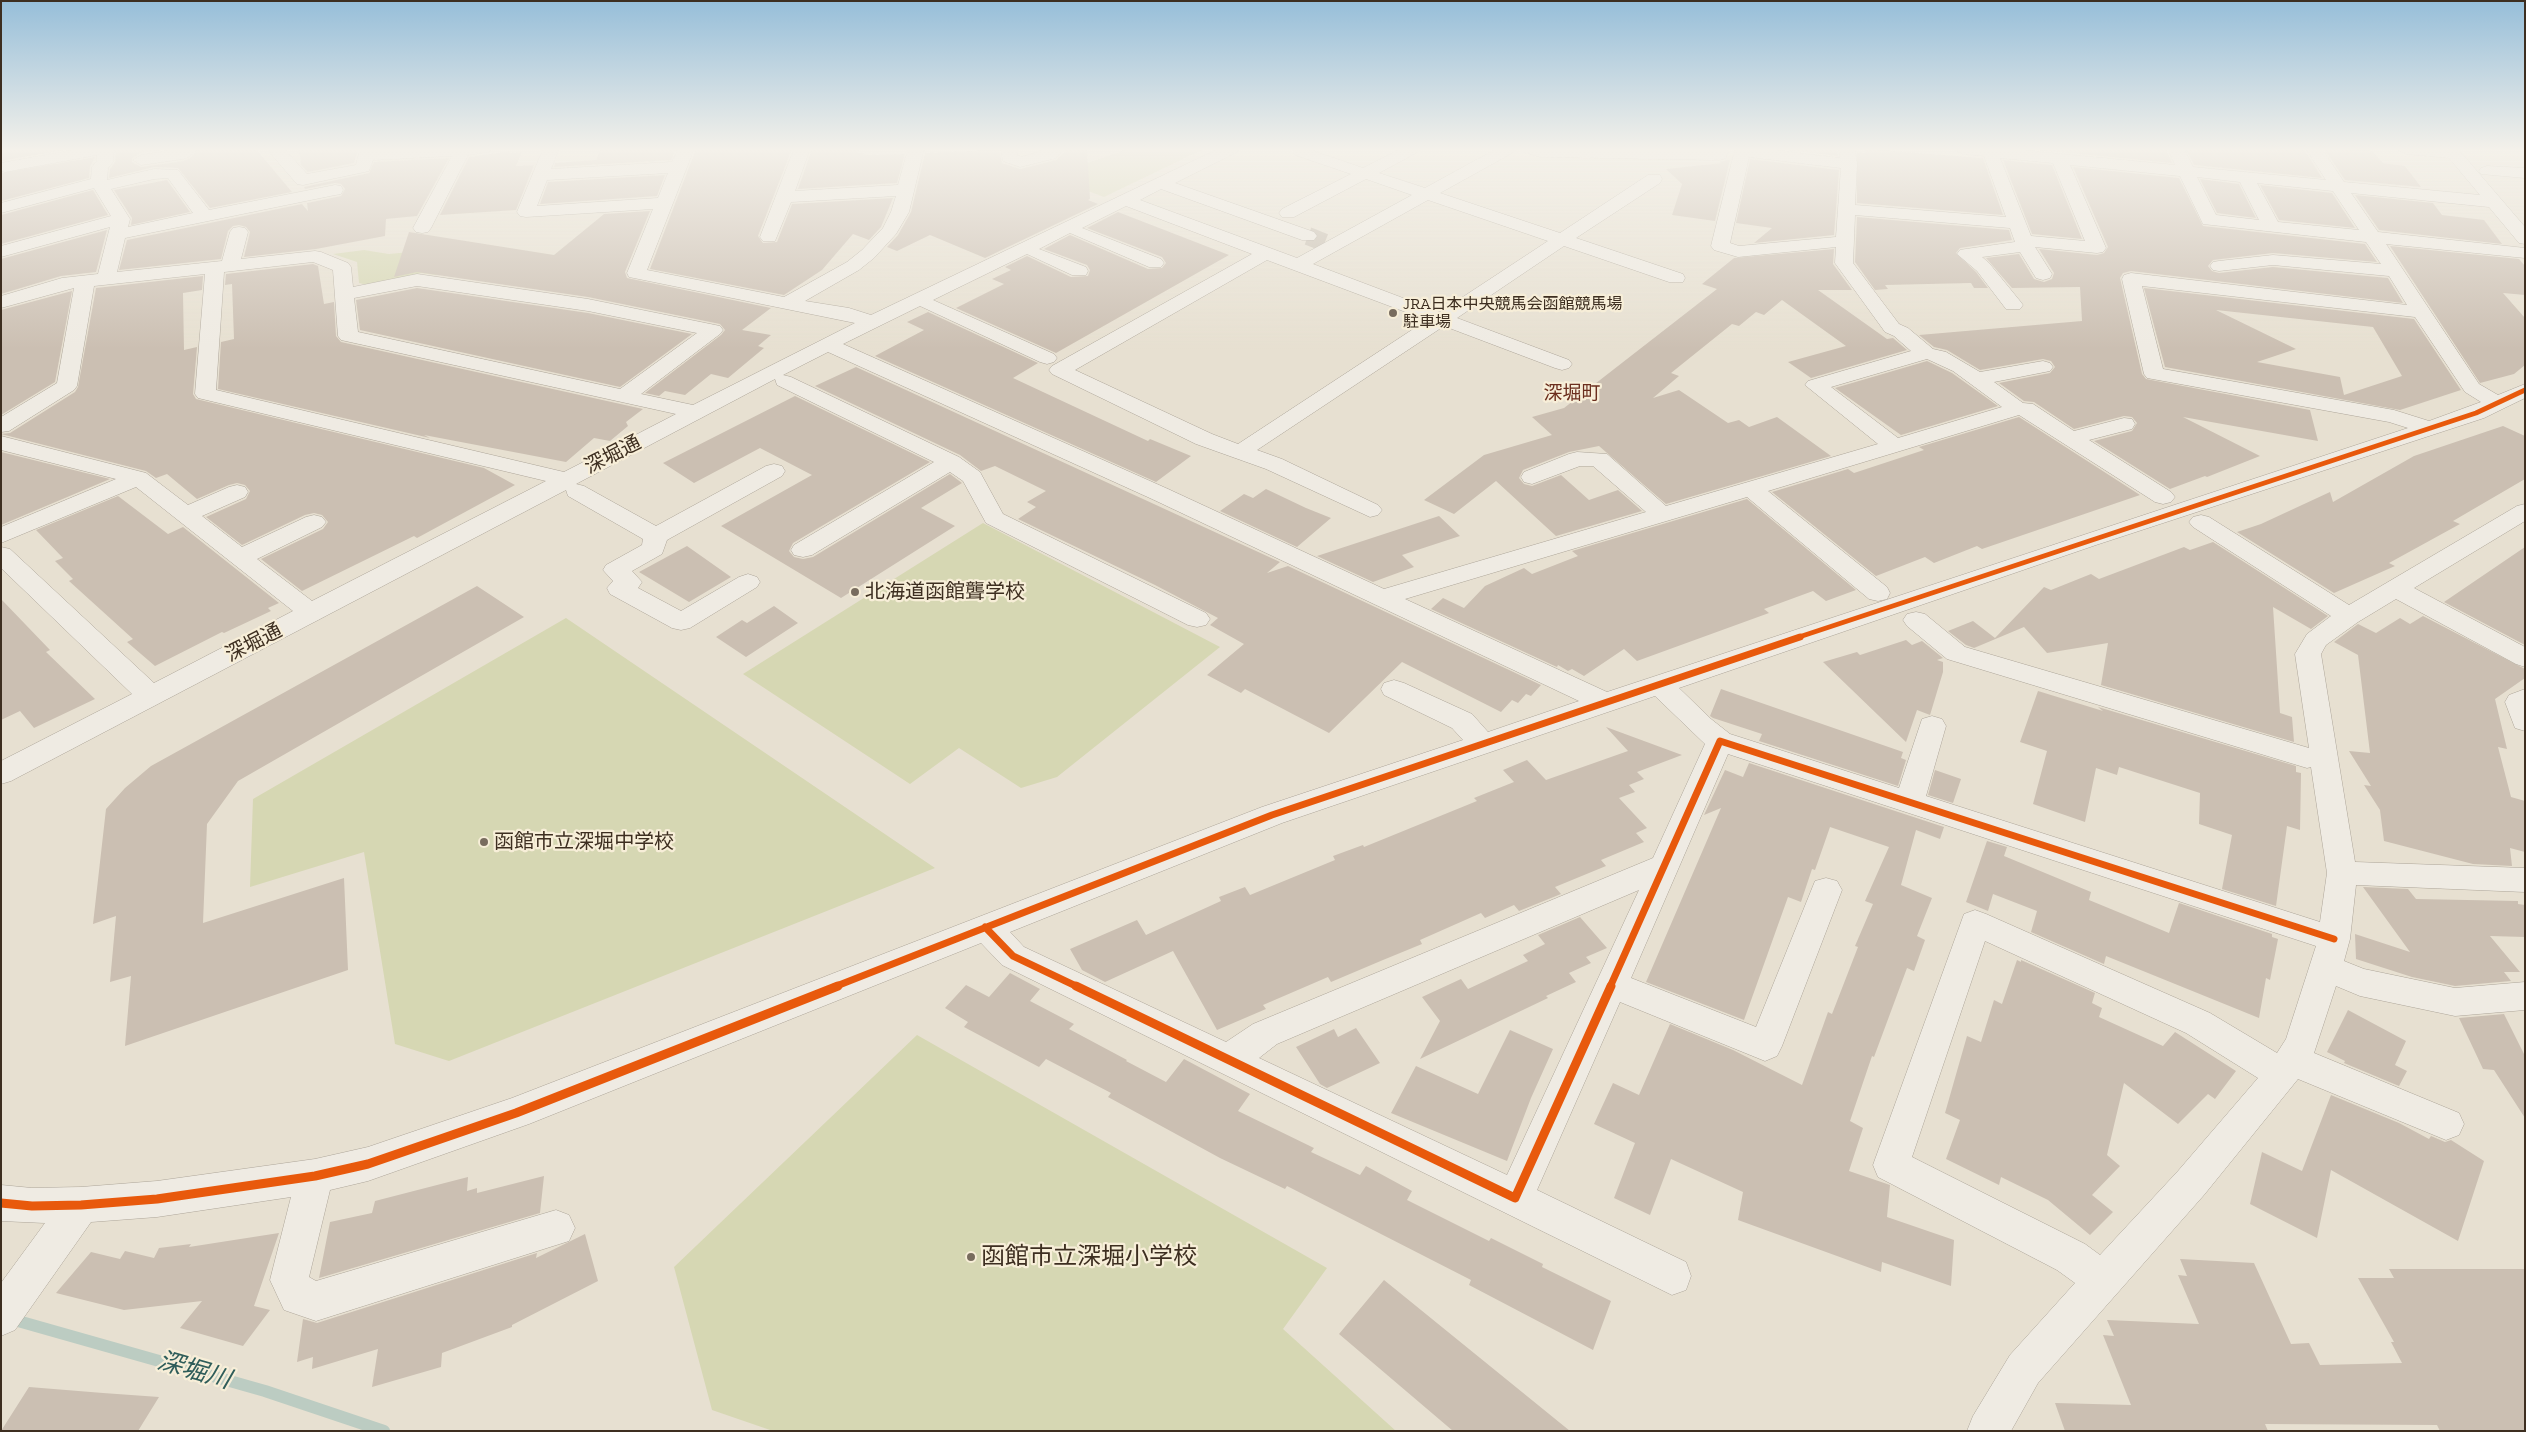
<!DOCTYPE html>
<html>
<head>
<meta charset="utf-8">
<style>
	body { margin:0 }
	#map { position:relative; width:2526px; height:1432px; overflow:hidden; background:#e7e0d1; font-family:"Zilla Slab",serif }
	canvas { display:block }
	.frame { position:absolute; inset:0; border:2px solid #3d2e20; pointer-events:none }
</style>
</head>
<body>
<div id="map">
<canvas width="2526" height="1432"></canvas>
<div class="frame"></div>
</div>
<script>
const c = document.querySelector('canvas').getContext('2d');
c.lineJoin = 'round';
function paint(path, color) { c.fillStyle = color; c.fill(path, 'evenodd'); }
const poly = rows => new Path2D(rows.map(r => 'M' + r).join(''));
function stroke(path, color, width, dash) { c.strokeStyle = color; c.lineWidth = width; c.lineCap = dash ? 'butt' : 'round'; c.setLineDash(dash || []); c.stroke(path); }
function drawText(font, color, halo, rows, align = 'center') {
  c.font = font + ' "Zilla Slab","Noto Sans JP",serif'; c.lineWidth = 4.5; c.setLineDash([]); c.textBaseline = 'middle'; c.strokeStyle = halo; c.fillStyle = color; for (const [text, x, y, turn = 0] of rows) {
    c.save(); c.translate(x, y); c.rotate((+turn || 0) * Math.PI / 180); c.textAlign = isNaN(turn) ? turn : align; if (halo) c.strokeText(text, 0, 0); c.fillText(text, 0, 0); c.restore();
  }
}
paint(poly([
	[1128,149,1204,149,1104,197,1048,176],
	[461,247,472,250,436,275,422,273,368,285,359,283,357,262,333,254,364,250,389,254],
	[983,523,1220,647,1057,777,1021,788,959,748,910,784,743,674],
	[566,618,935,868,449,1061,395,1044,364,852,250,887,253,799],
	[917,1035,1327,1268,1283,1329,1396,1431,773,1431,712,1410,674,1267]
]), '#d6d7b3');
stroke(poly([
	[11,1319,265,1391,384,1431]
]), '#bcccc2', 12);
paint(poly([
	[1,149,69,149,1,161],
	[116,149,167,149,141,153,132,158,132,162,141,167,184,161,190,158,198,149,256,149,292,192,210,208,178,168,154,167,109,178,110,169,115,162],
	[299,149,358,149,354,163,308,172,301,165],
	[601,149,676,149,671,160,554,167,555,163,596,160],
	[696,149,792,149,758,236,763,243,777,242,792,204,893,198,881,227,869,240,853,234,822,270,784,295,650,269],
	[812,149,859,149,858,153,864,153,863,155,905,154,897,183,798,189],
	[1067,149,1087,149,1090,199,1088,200,1098,204,985,258,930,235,897,251,887,247,898,235,911,212,925,153,999,150,1002,163,1020,169,1056,160],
	[1780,149,1837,150,1838,156],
	[1865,149,1983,158,2003,215,1857,203,1857,152,1865,153],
	[2029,149,2166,149,2172,163],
	[2186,149,2304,149,2322,178,2194,165],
	[2324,149,2372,151,2383,163,2405,166,2421,187,2345,180],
	[510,151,509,153,522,152,516,166,534,165,516,210,440,215,469,157],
	[95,157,90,167,89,178,1,201,1,173],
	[449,158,417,216,386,219,385,236,316,249,244,257,250,232,246,227,239,225,233,226,228,231,221,259,119,270,127,240,302,204,308,211,307,203,341,196,345,189,341,184,335,183,305,189,304,187,369,173,374,162],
	[1750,159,1839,170,1834,235,1754,243,1772,228,1736,223],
	[1726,160,1730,160,1715,221,1672,215,1682,184,1666,169,1721,163,1719,162],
	[2003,160,2052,165,2082,239,2032,234],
	[2073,167,2179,178,2203,226,2365,244,2377,262,2273,253,2213,260,2208,266,2212,271,2219,273,2273,267,2388,278,2403,303,2131,271,2123,273,2120,278,2142,374,2146,379,2310,410,2318,441,2183,417,2260,456,2207,477,2205,476,2170,489,2094,441,2132,431,2137,423,2132,417,2124,416,2074,429,2034,402,2024,401,1999,383,2050,373,2055,367,2051,361,2043,359,1980,370,1947,350,1934,347,1919,335,2082,321,2080,287,2012,288,1986,258,2019,254,2034,279,2044,282,2052,279,2054,273,2039,249,2097,255,2104,253,2108,247],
	[665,175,657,196,540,204,548,182],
	[2200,179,2239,184,2256,218,2217,213],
	[167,180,190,212,131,225,132,218,114,190],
	[2260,185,2332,193,2355,228,2279,220],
	[93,190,108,215,1,244,1,215],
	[2355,195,2433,203,2442,215,2484,220,2502,244,2379,230],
	[650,211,625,272,627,278,771,308,742,330,771,335,758,346,764,348,728,378,711,374,685,395,665,391,659,396,645,393,721,335,725,330,720,324,588,297,417,272,394,277,409,232,554,255,604,214],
	[1118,212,1229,255,1056,353,956,308,1004,284,992,279,1011,270,1005,267,1027,256,1071,277,1088,276,1090,270,1087,265,1044,249,1070,235,1148,269,1162,268,1166,263,1162,257,1087,228],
	[1857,217,2009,230,2012,240,1960,248,1956,253,1976,272,1988,288,1974,288,1971,283,1885,285,1888,289,1875,290,1855,262],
	[107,230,96,272,61,276,1,294,1,259],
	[2390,246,2519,259,2525,266,2525,295,2503,293,2525,318,2525,365,2514,374,2480,383],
	[1834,249,1833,264,1852,290,1818,290,1887,339,1893,338,1907,350,1811,378,1788,362,1846,346,1782,300,1764,315,1756,312,1739,326,1732,324,1671,373,1679,376,1653,398,1679,390,1728,423,1739,420,1749,427,1777,417,1831,456,1666,504,1599,446,1569,452,1523,470,1519,478,1524,484,1532,486,1561,475,1589,500,1618,490,1642,511,1556,536,1496,481,1454,514,1424,500,1484,455,1552,435,1532,417,1564,408,1717,289,1702,284,1734,258],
	[313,264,318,266,324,304,334,302,336,336,341,342,643,409,626,422,628,426,610,441,594,438,566,462,424,435,430,438,218,389,221,342,234,339,232,284,225,285,226,274],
	[203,276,202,290,183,293,184,350,197,347,193,394,196,399,484,468,515,485,417,538,414,536,302,591,261,559,323,529,328,522,322,515,314,513,305,515,242,545,206,517,246,499,250,491,245,485,237,483,229,485,197,499,167,474,156,478,146,471,1,434,10,433,75,392,78,387,96,288],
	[417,288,588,313,692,334,620,387,360,330,356,300],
	[2144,288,2414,319,2461,390,2400,410,2165,367],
	[2216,310,2373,327,2402,376,2344,395,2340,377,2257,362,2296,349],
	[72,291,55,382,1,415,1,310],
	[928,312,1038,363,1013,378,1148,441,1150,439,1191,456,1156,482,875,356,924,330,907,322],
	[1927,361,1952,373,1998,406,1901,435,1835,388],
	[856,367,1280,562,1267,573,1288,566,1541,685,1531,696,1526,694,1518,703,1512,700,1501,712,1402,662,1329,733,1245,689,1241,693,1207,675,1244,644,1210,625,1218,618,1155,585,1018,519,1036,507,1027,502,1046,491,995,466,981,471,960,455,815,386],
	[795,396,930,462,793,543,789,551,794,557,803,559,813,557,950,474,962,483,921,508,955,526,841,598,721,526,812,475,760,448,694,483,663,463],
	[2019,417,2140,495,1982,549,1977,546,1934,563,1925,557,1876,576,1772,492,1848,469,1854,473,1924,450,1919,447],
	[2503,426,2525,436,2525,479,2453,521,2460,524,2389,563,2395,566,2334,593,2237,532,2261,524,2330,492,2333,502,2414,456],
	[1,452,110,479,1,525],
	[1266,489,1306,508,1331,518,1297,547,1220,511,1244,494,1253,498],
	[118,496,168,534,183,527,279,603,268,608,271,611,224,633,222,632,155,666,127,642,133,639,69,581,73,579,55,561,63,558,36,530],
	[1747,499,1856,590,1826,601,1813,591,1764,609,1769,613,1637,661,1624,649,1584,676,1572,669,1568,671,1558,665,1557,667,1431,609,1443,598,1464,608,1485,586,1524,568,1532,574,1578,556,1572,551],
	[1439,516,1460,536,1402,555,1414,567,1373,582,1317,556],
	[2213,542,2328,616,2311,629,2273,607,2280,713,2292,717,2294,742,2101,685,2108,643,2047,653,2024,627,1974,648,1966,645,1948,631,1973,621,1995,638,2044,587,2051,590,2091,574,2099,579,2184,547,2190,550],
	[687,546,731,577,689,602,639,572],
	[2525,547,2525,645,2444,602],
	[477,586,524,617,238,781,207,824,203,923,344,878,348,970,125,1046,131,976,110,982,116,916,93,924,106,809,125,788,151,766],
	[1,599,50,650,46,652,95,699,34,728,20,711,1,720],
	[774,606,798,623,746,657,716,637,742,620,747,623],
	[2423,616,2525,669,2525,678,2495,699,2507,749,2498,747,2511,797,2525,801,2525,852,2510,848,2512,866,2473,864,2384,841,2380,810,2364,785,2371,786,2349,751,2370,753,2358,655,2334,642,2358,624,2376,633,2400,618,2410,624],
	[1906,640,1912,645,1922,641,1943,658,1937,660,1943,662,1943,672,1930,715,1917,710,1906,742,1823,662,1857,652,1860,655],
	[1721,689,1903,752,1901,758,1906,760,1898,786,1759,741,1762,734,1713,718,1710,716],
	[2038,691,2103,711,2098,707,2296,766,2296,772,2301,773,2300,830,2287,826,2276,906,2222,889,2232,835,2199,824,2200,793,2119,767,2117,775,2096,768,2085,822,2033,804,2047,751,2020,742],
	[1606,727,1682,755,1637,772,1644,779,1629,785,1635,792,1619,798,1647,828,1636,833,1644,842,1601,860,1606,866,1555,887,1561,894,1519,911,1514,905,1485,918,1481,913,1420,940,1422,944,1383,960,1331,982,1328,977,1263,1005,1266,1009,1217,1030,1173,951,1105,982,1082,970,1070,949,1137,920,1146,935,1221,901,1219,897,1245,887,1250,895,1335,860,1333,856,1363,845,1364,847,1477,801,1474,798,1514,782,1503,770,1527,760,1546,780,1628,751],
	[1749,763,1944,827,1940,839,1916,830,1901,885,1932,898,1917,936,1925,940,1914,971,1907,968,1874,1057,1872,1056,1850,1121,1863,1128,1849,1171,1890,1185,1887,1217,1954,1240,1951,1286,1882,1262,1881,1272,1738,1220,1743,1192,1671,1159,1650,1215,1614,1198,1635,1143,1594,1124,1613,1083,1639,1095,1670,1024,1733,1050,1802,1085,1828,1012,1832,1014,1858,947,1855,946,1873,904,1865,901,1889,847,1830,827,1815,870,1812,869,1801,902,1788,897,1744,1020,1646,982,1721,808,1704,815,1725,770,1743,777],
	[1935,770,1961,779,1953,803,1928,795],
	[1987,841,2007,847,2004,856,2091,892,2089,900,2169,933,2179,903,2272,934,2272,937,2278,939,2270,980,2266,978,2259,1018,2106,956,2104,964,2031,932,2037,911,1993,894,1988,911,1966,902],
	[2363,887,2408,889,2416,899,2518,901,2518,904,2525,905,2525,937,2490,936,2520,972,2504,972,2511,981,2455,986,2412,977,2356,959,2355,934,2410,952],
	[1580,917,1607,948,1586,957,1591,963,1569,973,1576,982,1546,996,1548,998,1420,1059,1440,1021,1422,997,1461,979,1468,989,1528,961,1523,955,1545,944,1538,935],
	[2017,960,2021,962,2021,960,2095,993,2092,1003,2102,1008,2099,1017,2163,1046,2175,1032,2236,1071,2215,1099,2208,1094,2178,1124,2124,1083,2107,1155,2120,1166,2092,1195,2113,1212,2090,1235,2048,1200,2001,1177,1999,1185,1946,1159,1960,1120,1945,1113,1967,1036,1981,1042,1994,1000,2002,1004],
	[1010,973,1040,989,1030,1001,1074,1024,1069,1029,1127,1060,1126,1061,1166,1082,1184,1059,1250,1094,1238,1111,1314,1148,1311,1152,1360,1175,1366,1166,1412,1191,1407,1200,1489,1241,1491,1238,1543,1264,1542,1267,1611,1301,1593,1350,1469,1285,1471,1280,1287,1186,1285,1189,1220,1158,1108,1097,1111,1093,1046,1059,1039,1067,964,1027,968,1022,945,1008,966,985,989,997],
	[2348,1010,2406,1041,2395,1065,2407,1071,2399,1086,2344,1063,2345,1061,2327,1052],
	[2504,1014,2525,1056,2525,1118,2494,1070,2483,1069,2459,1018],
	[1356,1028,1380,1063,1327,1088,1320,1084,1296,1047,1334,1029,1338,1037],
	[1510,1030,1553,1049,1531,1098,1507,1161,1391,1113,1416,1066,1478,1094],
	[2331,1095,2399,1123,2429,1139,2431,1136,2445,1142,2451,1140,2484,1161,2458,1241,2331,1170,2317,1238,2250,1204,2262,1152,2302,1171],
	[544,1176,540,1213,319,1278,330,1222,372,1213,375,1201,468,1177,467,1191,477,1188,477,1193],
	[279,1233,254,1306,270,1310,243,1346,180,1328,202,1301,124,1310,56,1293,91,1252,120,1259,125,1251,154,1258,159,1248,191,1244,189,1247],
	[585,1234,598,1281,512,1325,512,1327,442,1353,441,1367,372,1387,378,1349,312,1369,313,1357,297,1362,303,1319,317,1323,537,1253,536,1258],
	[2180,1259,2254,1263,2291,1344,2309,1343,2320,1365,2402,1363,2391,1342,2394,1342,2358,1278,2394,1278,2389,1269,2525,1269,2525,1431,2440,1431,2437,1425,2265,1424,2268,1431,2065,1431,2055,1403,2131,1405,2103,1335,2114,1336,2107,1320,2199,1324,2178,1275,2187,1276],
	[1384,1280,1570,1431,1453,1431,1339,1334],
	[29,1387,103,1393,159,1397,138,1431,1,1431]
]), '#cbbfb2');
stroke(poly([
	[1308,236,1326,243]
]), '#c5bcae', 18, [18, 9]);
const minor = poly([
	[79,149,114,149,113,162,108,168,107,180,154,169,178,170,209,210,335,185,341,186,343,190,341,194,335,195,125,238,117,272,222,261,230,232,233,228,239,227,245,228,248,232,241,259,315,251,321,252,348,263,351,267,353,287,417,274,588,299,720,326,723,330,720,334,641,394,693,405,855,323,629,277,627,273,653,209,526,217,520,216,517,212,543,149,559,149,551,169,672,162,678,149,694,149,647,270,784,297,847,262,862,250,883,228,891,212,896,196,791,202,775,241,763,241,760,237,794,149,810,149,795,191,898,185,908,149,924,149,909,212,896,234,874,258,859,270,805,301,849,308,871,315,1218,149,1239,149,1237,152,1175,183,1314,232,1317,236,1314,240,1302,240,1161,189,1140,200,1297,258,1412,195,1366,179,1294,217,1282,217,1279,213,1282,209,1351,174,1295,155,1293,152,1295,149,1308,149,1363,168,1400,149,1420,149,1418,152,1379,173,1425,188,1496,149,1516,149,1514,152,1440,193,1560,233,1648,175,1660,175,1662,179,1660,183,1576,238,1683,274,1685,278,1683,282,1669,282,1564,246,1457,318,1569,360,1572,364,1569,368,1562,370,1555,368,1444,326,1257,450,1282,459,1378,505,1382,510,1378,515,1370,517,1266,469,1196,444,1052,374,1049,370,1052,366,1252,254,1126,206,1082,228,1161,259,1164,263,1161,267,1149,267,1070,233,1039,249,1086,267,1088,271,1086,275,1072,275,1027,254,933,300,1054,354,1057,358,1054,362,1047,364,1040,362,920,306,843,344,1168,489,1384,589,1646,512,1593,466,1580,466,1532,484,1524,482,1521,477,1524,472,1569,454,1577,452,1607,454,1666,506,1878,444,1805,385,1808,381,1911,351,1894,336,1885,332,1835,263,1836,247,1738,257,1714,250,1711,246,1735,149,1765,149,1840,158,1839,149,1855,149,1857,164,1855,205,2006,217,1984,156,1962,154,1954,149,2010,149,2175,165,2168,149,2184,149,2193,167,2326,180,2306,149,2322,149,2344,182,2480,195,2449,158,2405,154,2397,149,2458,149,2525,227,2525,244,2519,243,2489,207,2351,193,2378,232,2525,248,2525,258,2386,244,2479,384,2498,395,2525,384,2525,398,2484,418,2096,545,1679,688,1711,719,1730,734,1899,788,1922,719,1932,716,1942,719,1946,726,1926,796,2320,922,2327,873,2311,767,2307,768,1947,659,1907,626,1903,620,1907,614,1916,612,1925,614,1965,647,2309,748,2295,654,2307,634,2331,616,2193,527,2189,522,2193,517,2201,515,2209,517,2349,605,2517,506,2525,504,2525,521,2414,588,2525,647,2525,667,2516,664,2396,599,2358,622,2326,645,2321,654,2355,862,2525,868,2525,892,2356,885,2350,939,2344,961,2364,969,2455,988,2525,982,2525,1010,2455,1016,2360,996,2336,986,2314,1053,2459,1113,2464,1124,2459,1135,2446,1140,2298,1079,2204,1195,2038,1383,2011,1431,1967,1431,1973,1416,2010,1355,2075,1283,2057,1270,1878,1177,1873,1165,1964,914,1975,910,1986,914,2210,1013,2277,1053,2286,1039,2316,946,1728,754,1631,978,1756,1027,1815,881,1826,878,1837,881,1842,890,1782,1046,1777,1056,1765,1061,1620,1002,1537,1190,1686,1262,1691,1276,1686,1290,1672,1295,1002,965,981,943,529,1124,368,1181,330,1190,309,1277,316,1281,556,1210,569,1215,575,1228,569,1241,316,1321,284,1310,270,1280,291,1197,157,1217,91,1222,15,1330,1,1336,1,1283,45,1223,1,1221,1,1185,32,1188,81,1187,157,1181,315,1159,368,1147,512,1098,1262,807,1463,740,1452,728,1384,695,1381,689,1384,683,1394,680,1404,683,1472,714,1488,732,1579,701,1152,499,828,352,783,375,791,377,959,457,980,472,1003,514,1206,613,1210,619,1206,625,1197,627,1188,625,986,523,963,481,950,472,812,555,803,557,794,555,791,550,794,545,934,462,777,385,775,379,576,484,584,486,656,526,766,466,774,464,782,466,785,471,782,476,667,540,662,554,632,571,642,582,638,588,681,611,739,577,748,574,757,577,760,582,757,587,690,628,681,630,672,628,610,594,607,588,613,581,603,570,606,565,642,545,643,539,568,496,566,490,11,781,1,784,1,761,132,694,1,568,1,547,10,549,154,683,293,611,136,487,1,543,1,527,116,479,1,450,1,436,146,473,188,505,229,487,237,485,245,487,248,492,245,497,202,516,242,547,306,517,314,515,322,517,326,522,322,527,257,559,312,601,546,481,198,398,195,394,205,274,94,286,77,386,74,390,9,431,1,432,1,417,57,383,74,288,1,308,1,296,62,278,98,274,110,227,1,257,1,246,111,216,94,188,1,213,1,203,91,179,92,167,97,161,97,155,5,172,1,171,1,163,79,149],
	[1749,157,1841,168,1836,237,1739,246,1730,243,1749,157],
	[2000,158,2053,163,2085,241,2031,236,2000,158],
	[2070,165,2180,176,2203,224,2366,242,2381,264,2273,255,2219,261,2213,262,2210,266,2213,270,2219,271,2273,265,2389,276,2407,305,2131,273,2124,275,2122,279,2144,374,2147,378,2389,422,2408,428,1607,692,1405,599,1747,497,1869,599,1878,601,1887,599,1890,593,1887,587,1768,491,2019,415,2155,502,2163,504,2171,502,2175,497,2171,492,2089,440,2132,429,2135,424,2132,419,2124,418,2074,431,2033,404,2023,403,1994,382,2050,371,2053,367,2050,363,2043,361,1980,372,1946,352,1933,349,1908,328,1899,324,1853,263,1855,215,2010,228,2015,242,1966,249,1960,250,1957,254,1977,271,2006,309,2020,309,2023,305,2020,301,1989,263,1982,257,2020,252,2036,278,2043,280,2050,278,2052,274,2035,247,2097,253,2103,252,2106,248,2070,165],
	[668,173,658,198,537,206,547,180,668,173],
	[2197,177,2240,182,2259,220,2216,215,2197,177],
	[168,178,193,213,128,227,130,219,111,189,154,179,168,178],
	[2257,183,2333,191,2359,230,2278,222,2257,183],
	[1428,200,1548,241,1440,312,1313,264,1428,200],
	[1267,260,1427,320,1238,444,1212,434,1075,370,1267,260],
	[313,262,333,270,338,336,341,340,676,414,564,472,216,390,224,272,313,262],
	[417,286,588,311,697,333,620,389,358,332,354,298,417,286],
	[2142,286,2415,317,2465,392,2481,402,2429,421,2394,410,2163,369,2142,286],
	[1927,359,1953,371,2002,407,1898,438,1831,387,1927,359],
	[1655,696,1705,744,1653,858,1253,1024,1226,1042,1024,947,1010,932,1282,823,1655,696],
	[1639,890,1507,1175,1259,1058,1277,1044,1639,890],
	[1985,941,2186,1033,2258,1078,2178,1171,2100,1255,2085,1244,1912,1157,1985,941],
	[179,149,196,149,189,157,183,159,141,165,133,160,141,155,179,149],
	[270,149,287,149,286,151,307,174,356,165,360,149,491,149,489,152,468,155,431,228,428,232,422,233,416,232,413,228,452,156,373,160,369,171,303,185,297,184,271,154,270,149],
	[1001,149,1017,149,1017,155,1021,157,1047,149,1065,149,1056,158,1020,167,1003,161,1001,149],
	[1521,149,1713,150,1729,149,1726,158,1720,160,1540,157,1523,152,1521,149],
	[2487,166,2525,168,2525,178,2481,174,2479,171,2481,168,2487,166],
	[2525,689,2525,731,2515,728,2505,702,2509,695,2525,689]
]);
stroke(minor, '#ada599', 1);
paint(minor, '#efebe3');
stroke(poly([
	[1796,638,2476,413,2525,390]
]), '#e8590c', 5);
stroke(poly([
	[985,927,1013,956,1078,987],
	[834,987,1272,815,1800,637],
	[1610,987,1720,741,2334,939]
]), '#e8590c', 7);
stroke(poly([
	[1076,986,1515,1198,1611,986],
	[1,1203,32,1206,81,1205,157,1199,315,1176,368,1164,516,1113,838,986]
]), '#e8590c', 9);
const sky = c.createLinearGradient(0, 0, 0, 349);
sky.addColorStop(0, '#96bed9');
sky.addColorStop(0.43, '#f4f1ea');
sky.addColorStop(1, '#f4f1ea00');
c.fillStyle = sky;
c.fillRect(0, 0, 2526, 349);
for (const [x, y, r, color] of [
	[1393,313,5,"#786c5e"],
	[855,592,5,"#786c5e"],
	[484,842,5,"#786c5e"],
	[971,1257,5,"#786c5e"]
]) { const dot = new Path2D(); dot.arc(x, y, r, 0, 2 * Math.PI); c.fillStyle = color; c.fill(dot); stroke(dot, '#f7eed8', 2); }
drawText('16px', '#3d2e20', '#f7eed8', [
	["JRA日本中央競馬会函館競馬場",1403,304],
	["駐車場",1403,322]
], 'left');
drawText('19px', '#6b2e1e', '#f7eed8', [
	["深堀町",1572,394]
]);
drawText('20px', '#3d2e20', '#f7eed8', [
	["深堀通",613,455,-27],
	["深堀通",254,643,-27]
]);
drawText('20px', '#3d2e20', '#f7eed8', [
	["北海道函館聾学校",865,592],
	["函館市立深堀中学校",494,842]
], 'left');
drawText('24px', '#3d2e20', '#f7eed8', [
	["函館市立深堀小学校",981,1257]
], 'left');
drawText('italic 25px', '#2f5d5a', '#f7eed8', [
	["深堀川",194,1371,16]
]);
</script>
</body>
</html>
